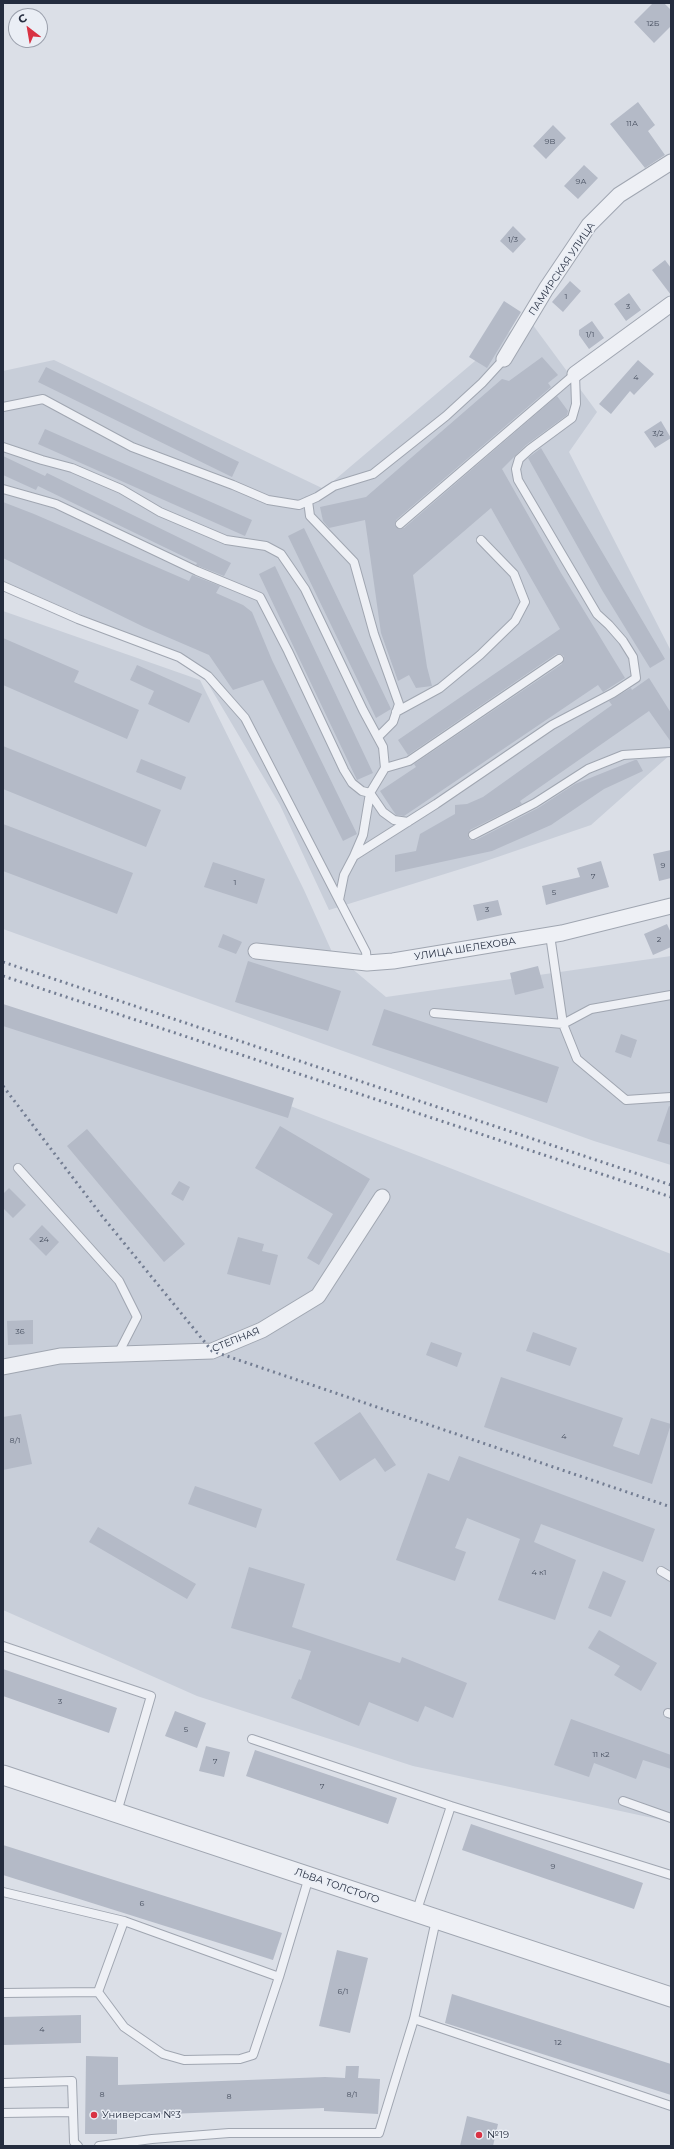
<!DOCTYPE html>
<html>
<head>
<meta charset="utf-8">
<style>
	body { margin:0 }
	#map { position:relative; width:674px; height:2149px; overflow:hidden; background:#dbdfe7; font-family:Montserrat,sans-serif }
	canvas { display:block }
	.frame { position:absolute; inset:0; border:4px solid #242c3e; pointer-events:none }
	.north { position:absolute; left:8px; top:8px; width:40px; height:40px; box-sizing:border-box; background:#eaeef5; border:1px solid #9ba0ac; border-radius:50%; rotate:329deg; font-size:11px; font-weight:700; line-height:16px; text-align:center; color:#242c3e }
	.north::after { content:''; display:block; margin:auto; width:14px; height:18px; background:#d93243; clip-path:polygon(50% 0,100% 100%,50% 72%,0 100%) }
</style>
</head>
<body>
<div id="map">
<canvas width="674" height="2149"></canvas>
<div class="frame"></div>
<div class="north">С</div>
</div>
<script>
const c = document.querySelector('canvas').getContext('2d');
c.lineJoin = 'round';
function paint(path, color) { c.fillStyle = color; c.fill(path, 'evenodd'); }
const poly = rows => new Path2D(rows.map(r => 'M' + r).join(''));
function stroke(path, color, width, dash) { c.strokeStyle = color; c.lineWidth = width; c.lineCap = dash ? 'butt' : 'round'; c.setLineDash(dash || []); c.stroke(path); }
function drawText(font, color, halo, rows, align = 'center') {
  c.font = font + ' Montserrat,sans-serif'; c.lineWidth = 3; c.setLineDash([]); c.textBaseline = 'middle'; c.strokeStyle = halo; c.fillStyle = color; for (const [text, x, y, turn = 0] of rows) {
    c.save(); c.translate(x, y); c.rotate((+turn || 0) * Math.PI / 180); c.textAlign = isNaN(turn) ? turn : align; if (halo) c.strokeText(text, 0, 0); c.fillText(text, 0, 0); c.restore();
  }
}
paint(poly([
	[527,317,597,412,569,452,671,651,671,754,591,825,480,863,329,910,280,805,197,665,3,581,3,371,54,360,324,489],
	[3,611,200,680,304,890,332,952,386,997,671,956,671,1165,594,1141,3,929],
	[3,1011,257,1093,671,1254,671,1822,413,1766,197,1696,3,1610]
]), '#c8ced9');
paint(poly([
	[653,3,664,3,671,10,671,26,654,43,634,22],
	[638,102,655,125,648,131,665,155,645,168,610,124],
	[553,125,566,138,546,159,533,146],
	[584,165,598,178,578,199,564,186],
	[513,226,526,239,513,253,500,241],
	[665,260,671,268,671,295,652,270],
	[570,281,581,291,563,312,552,302],
	[629,293,641,310,626,321,614,304],
	[504,301,521,312,487,368,469,357],
	[592,321,604,338,589,349,579,335,579,330],
	[542,357,558,375,548,383,551,387,396,520,395,525,399,529,404,528,557,396,568,411,567,415,526,445,502,469,561,573,625,678,603,692,598,685,404,816,396,815,380,791,416,767,414,764,562,664,564,656,561,654,556,654,408,755,398,740,560,629,491,508,413,575,427,667,432,686,416,688,409,675,398,681,381,633,365,520,329,528,323,521,320,507,366,497,502,379,509,381],
	[638,360,654,374,634,395,630,391,611,414,599,404],
	[46,367,239,462,232,477,38,382],
	[661,421,671,438,655,448,644,432],
	[45,429,252,520,245,536,38,444],
	[541,448,665,659,650,668,602,590,528,458],
	[3,456,45,476,47,473,231,563,224,576,196,565,197,563,38,486,36,490,3,475],
	[3,502,34,514,189,581,192,575,220,586,216,593,243,605,252,612,272,660,357,834,343,841,263,680,233,690,209,655,144,627,3,558],
	[304,528,391,709,376,718,288,536],
	[275,566,373,773,357,780,259,574],
	[3,638,79,671,74,682,139,710,127,739,3,685],
	[137,665,202,694,189,723,148,704,154,691,130,680],
	[649,678,671,713,671,742,649,711,520,801,522,804,470,830,468,837,470,840,476,840,538,808,575,784,635,760,637,760,643,771,604,789,551,825,492,851,395,872,395,855,416,851,420,834,455,814,455,805,467,804,483,797,612,705,609,701,631,688,632,690],
	[3,746,161,810,146,847,3,789],
	[141,759,186,777,181,790,136,772],
	[3,824,133,873,117,914,3,871],
	[671,850,671,878,659,881,653,854],
	[601,861,609,887,546,905,542,886,580,877,577,868],
	[213,862,265,879,257,904,204,887],
	[498,900,502,915,477,921,473,905],
	[667,924,671,933,671,947,653,955,644,934],
	[223,934,242,942,236,954,218,947],
	[248,961,341,991,328,1031,235,1002],
	[538,966,544,988,515,995,510,973],
	[3,1004,294,1098,288,1118,3,1026],
	[384,1009,559,1067,547,1103,372,1045],
	[621,1034,637,1040,631,1058,615,1052],
	[669,1106,671,1107,671,1145,657,1141],
	[280,1126,370,1179,319,1265,307,1258,333,1214,255,1168],
	[87,1129,185,1244,164,1262,67,1146],
	[179,1181,190,1187,183,1201,171,1194],
	[9,1188,26,1205,13,1218,3,1208,3,1194],
	[42,1225,59,1242,46,1256,29,1239],
	[238,1237,264,1244,262,1251,278,1255,270,1285,227,1274],
	[33,1320,33,1344,8,1345,7,1321],
	[533,1332,577,1348,570,1366,526,1351],
	[431,1342,462,1353,457,1367,426,1355],
	[501,1377,623,1418,613,1446,639,1455,651,1418,671,1424,652,1484,484,1427],
	[360,1412,396,1465,385,1472,375,1458,340,1481,314,1443],
	[21,1414,32,1464,3,1470,3,1417],
	[459,1456,655,1529,643,1562,541,1524,534,1542,576,1560,555,1620,498,1600,520,1539,467,1518,455,1548,466,1552,455,1581,396,1560,428,1473,449,1481],
	[195,1486,262,1509,256,1528,188,1504],
	[98,1527,196,1584,187,1599,89,1542],
	[249,1567,305,1584,292,1627,400,1663,402,1657,467,1683,453,1718,425,1706,418,1722,369,1702,359,1726,291,1698,299,1679,301,1680,311,1651,231,1628],
	[603,1571,626,1581,611,1617,588,1608],
	[599,1630,657,1663,641,1691,614,1675,620,1666,588,1648],
	[3,1669,117,1708,109,1733,3,1696],
	[175,1711,206,1723,197,1748,165,1736],
	[571,1719,671,1755,671,1769,643,1760,636,1779,594,1763,589,1777,554,1765],
	[206,1746,230,1752,224,1777,199,1771],
	[255,1750,397,1798,388,1824,246,1776],
	[471,1824,643,1883,634,1909,462,1850],
	[3,1845,282,1933,273,1960,3,1875],
	[337,1950,368,1958,350,2033,319,2026],
	[452,1994,671,2064,671,2095,445,2023],
	[81,2015,81,2043,3,2045,3,2017],
	[86,2056,118,2057,118,2085,325,2077,345,2078,346,2066,359,2066,358,2078,380,2079,378,2114,324,2111,324,2108,117,2116,117,2134,85,2134],
	[467,2116,498,2124,493,2146,460,2146]
]), '#b4bac7');
const service = poly([
	[3,407,43,399,132,447,233,485,268,500,299,505,317,497,334,486,373,474,446,416,482,383,504,359],
	[3,447,42,460,72,468,121,489,160,512,226,540,266,546,281,554,305,589,363,710,383,747,385,768,370,793,363,835,354,856],
	[3,489,56,504,197,571,260,597,288,651,344,770,352,783,362,791,370,793,383,812,394,820,408,822],
	[308,501,310,516,354,562,374,634,399,704,393,722,378,737],
	[400,524,575,374],
	[3,586,78,619,179,657,208,676,245,718,339,900],
	[396,712,440,688,480,655,515,621,525,602,514,574,481,540],
	[385,768,409,761,559,659],
	[473,835,535,803,588,769,623,755,671,752],
	[367,963,366,952,339,900,344,875,354,856,436,804,552,725,613,693,636,678,633,657,623,641,609,625,597,614,518,480,516,469,519,459,530,449,572,418,576,404,575,374],
	[671,995,591,1009,563,1024,577,1059,626,1100,671,1097],
	[434,1013,563,1024,550,935],
	[18,1168,119,1281,137,1317,118,1354],
	[661,1571,671,1577],
	[3,1646,151,1696,117,1812],
	[668,1713,671,1714],
	[252,1739,451,1806,416,1913],
	[623,1801,671,1818],
	[451,1806,671,1875],
	[3,1892,124,1921],
	[279,1977,253,2055,240,2059,184,2060,163,2054,124,2027,98,1992,124,1921,279,1977,309,1877],
	[3,1993,98,1992],
	[414,2019,671,2106],
	[3,2083,72,2081,74,2142,78,2146],
	[3,2113,73,2112],
	[99,2146,152,2139,229,2133,379,2133,414,2019,436,1920]
]);
const minor = poly([
	[504,359,546,289,589,225,619,195,671,162],
	[575,374,671,304],
	[256,951,367,963,393,961,562,933,671,906],
	[3,1367,60,1356,212,1351,262,1330,318,1296,382,1197]
]);
const tertiary = poly([
	[3,1775,671,1997]
]);
stroke(service, '#a0a6b1', 10);
stroke(minor, '#a0a6b1', 17);
stroke(tertiary, '#a0a6b1', 21);
stroke(service, '#eef0f5', 8);
stroke(minor, '#eef0f5', 15);
stroke(tertiary, '#eef0f5', 19);
stroke(poly([
	[3,962,671,1185],
	[3,976,671,1197],
	[3,1086,102,1216,212,1351,671,1507]
]), '#737d92', 3, [2, 4]);
for (const [x, y, r, color] of [
	[94,2115,4,"#d93243"],
	[479,2135,4,"#d93243"]
]) { const dot = new Path2D(); dot.arc(x, y, r, 0, 2 * Math.PI); c.fillStyle = color; c.fill(dot); stroke(dot, '#eaeef5', 1.5); }
drawText('8px', '#485060', null, [
	["12Б",653,24],
	["11А",632,124],
	["9В",550,142],
	["9А",581,182],
	["1/3",513,240],
	["1",566,297],
	["3",628,307],
	["1/1",590,335],
	["4",636,378],
	["3/2",658,434],
	["9",663,866],
	["7",593,877],
	["1",235,883],
	["5",554,893],
	["3",487,910],
	["2",659,940],
	["24",44,1240],
	["36",20,1332],
	["4",564,1437],
	["8/1",15,1441],
	["4 к1",539,1573],
	["3",60,1702],
	["5",186,1730],
	["11 к2",601,1755],
	["7",215,1762],
	["7",322,1787],
	["9",553,1867],
	["6",142,1904],
	["6/1",343,1992],
	["4",42,2030],
	["12",558,2043],
	["8",102,2095],
	["8/1",352,2095],
	["8",229,2097]
]);
drawText('10px', '#242c3e', '#eaeef5', [
	["ПАМИРСКАЯ УЛИЦА",562,269,-56],
	["УЛИЦА ШЕЛЕХОВА",465,949,-9],
	["СТЕПНАЯ",236,1340,-22],
	["ЛЬВА ТОЛСТОГО",337,1886,19]
]);
drawText('10px', '#242c3e', '#eaeef5', [
	["Универсам №3",102,2115],
	["№19",487,2135]
], 'left');
</script>
</body>
</html>
